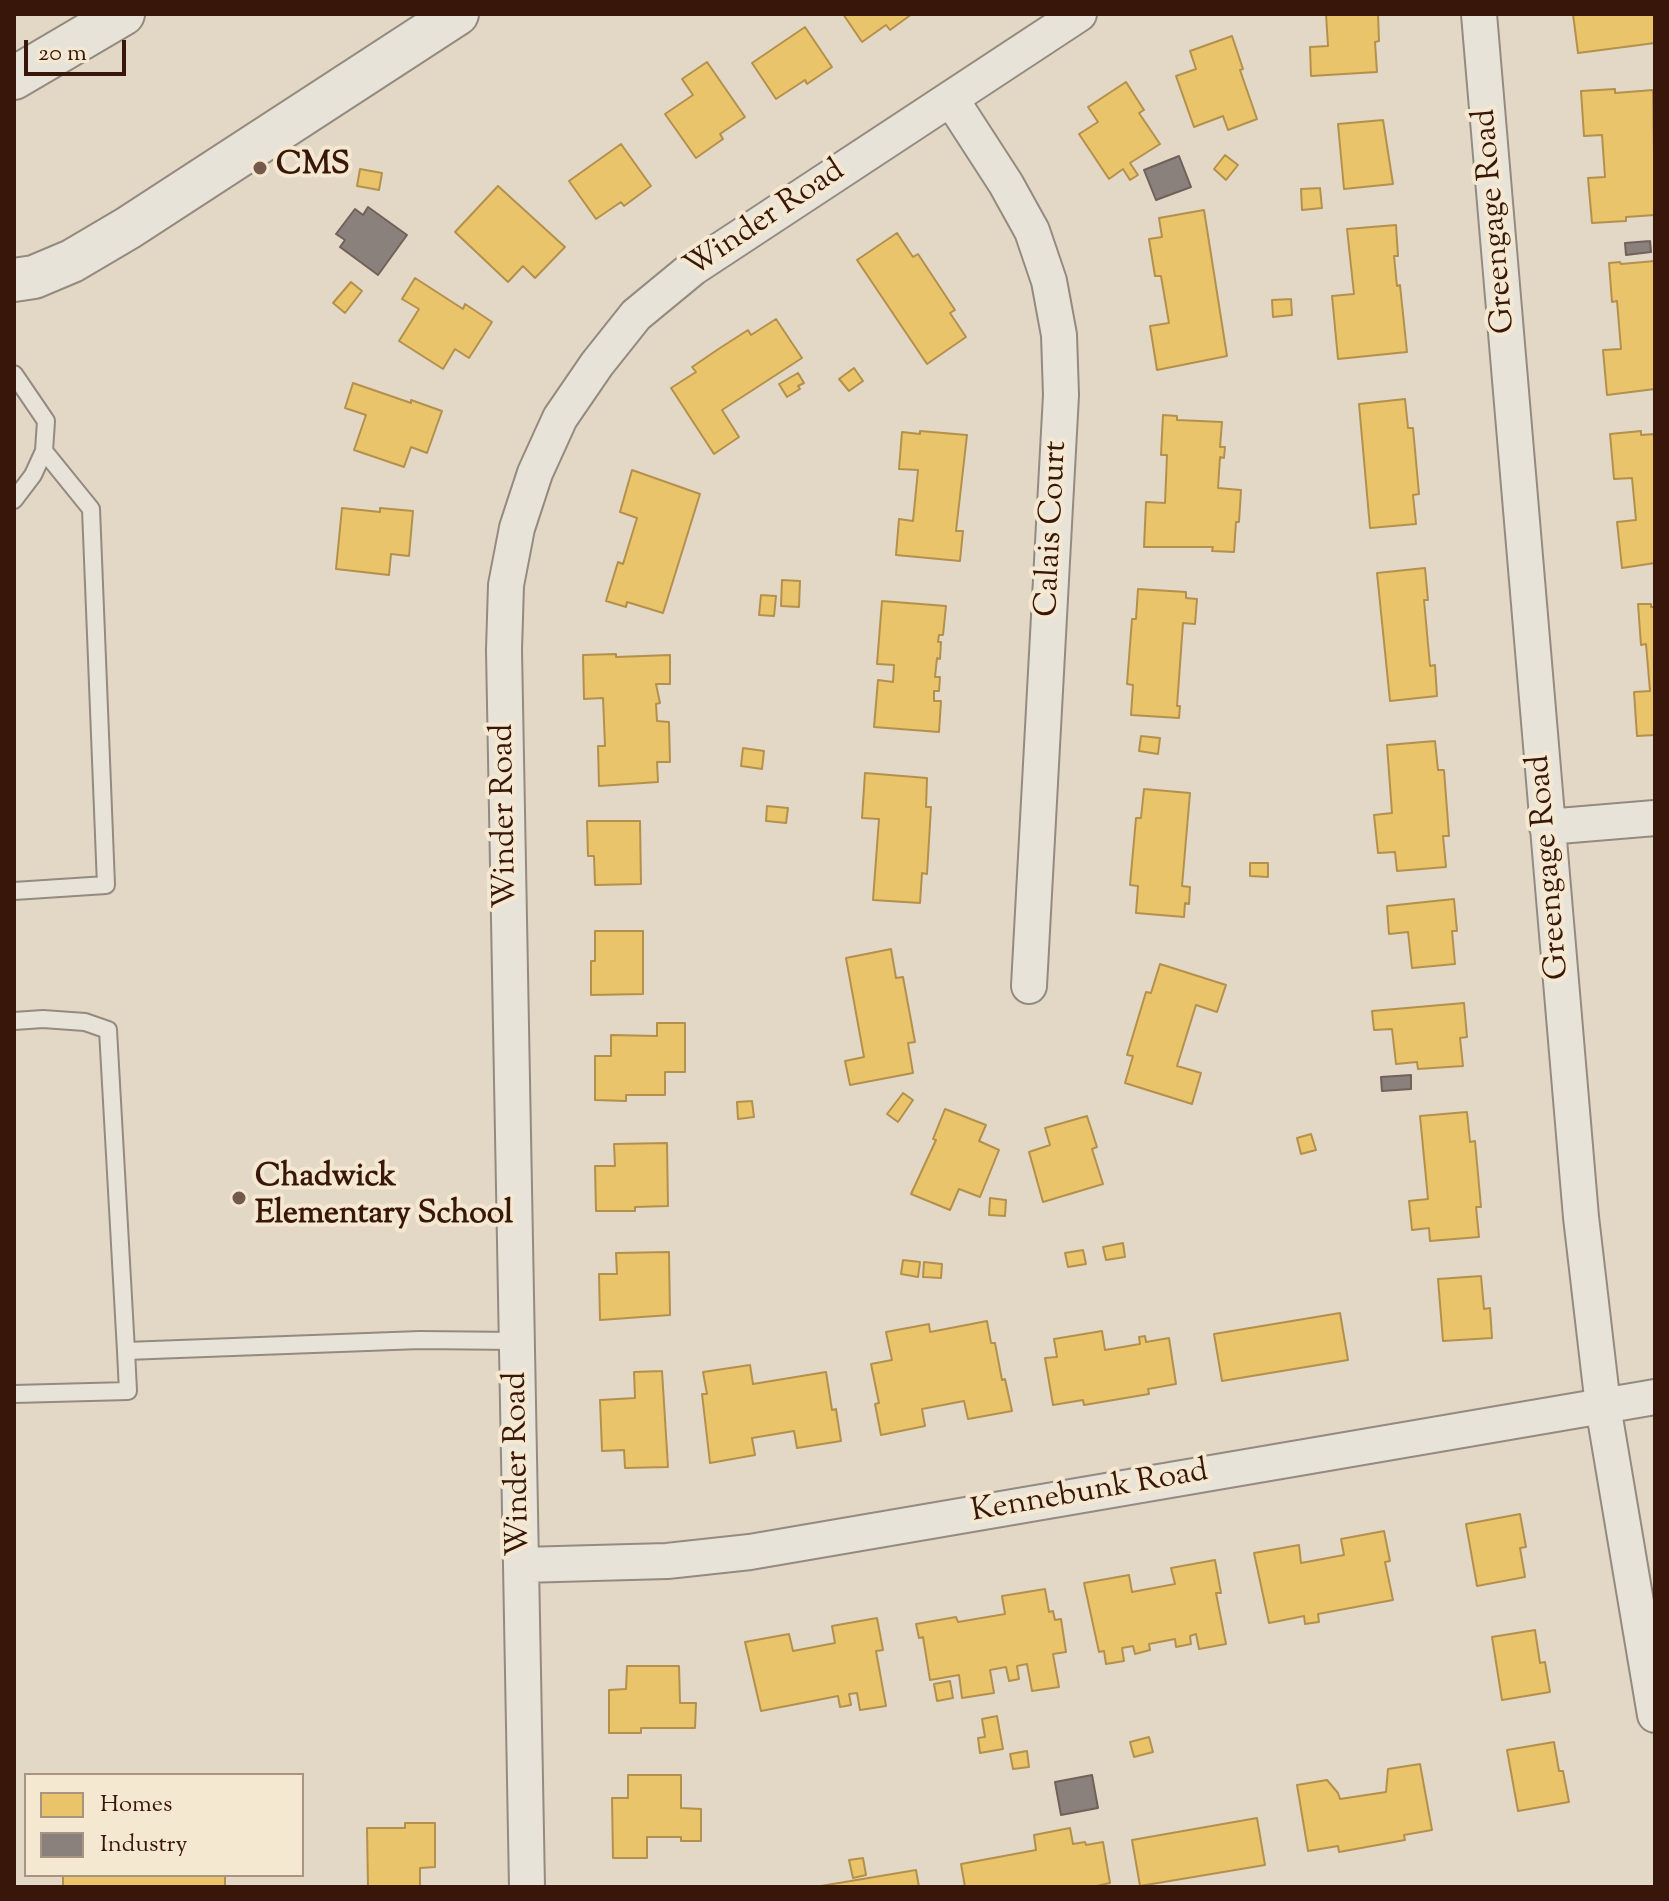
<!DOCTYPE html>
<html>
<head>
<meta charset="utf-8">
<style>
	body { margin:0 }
	#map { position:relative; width:1669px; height:1901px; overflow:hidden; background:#e2d8c5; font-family:"Sorts Mill Goudy",serif }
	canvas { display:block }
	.frame { position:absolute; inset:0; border:16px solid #381609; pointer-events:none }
	.legend { position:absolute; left:24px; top:1773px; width:280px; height:104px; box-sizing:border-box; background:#f5e8d1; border:2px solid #a99481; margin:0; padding:10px 14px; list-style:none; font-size:24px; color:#381609 }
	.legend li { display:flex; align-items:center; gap:16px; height:40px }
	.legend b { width:40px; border:2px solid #a99481 }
	.scale { position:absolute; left:24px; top:40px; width:102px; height:36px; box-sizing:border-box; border:4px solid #381609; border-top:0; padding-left:10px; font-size:24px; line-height:28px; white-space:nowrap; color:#381609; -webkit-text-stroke:6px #f5e8d1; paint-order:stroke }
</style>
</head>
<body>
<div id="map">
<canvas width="1669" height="1901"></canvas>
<div class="frame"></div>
<ul class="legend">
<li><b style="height:22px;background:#e9c46a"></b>Homes</li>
<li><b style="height:22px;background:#8a817c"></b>Industry</li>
</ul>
<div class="scale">20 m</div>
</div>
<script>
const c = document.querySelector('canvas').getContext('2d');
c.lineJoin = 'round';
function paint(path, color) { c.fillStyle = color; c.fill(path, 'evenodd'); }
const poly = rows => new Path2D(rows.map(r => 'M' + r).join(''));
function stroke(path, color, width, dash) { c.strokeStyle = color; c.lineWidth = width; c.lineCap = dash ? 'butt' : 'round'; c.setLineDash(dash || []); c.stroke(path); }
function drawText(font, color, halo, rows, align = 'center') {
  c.font = font + ' "Sorts Mill Goudy",serif'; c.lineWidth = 8; c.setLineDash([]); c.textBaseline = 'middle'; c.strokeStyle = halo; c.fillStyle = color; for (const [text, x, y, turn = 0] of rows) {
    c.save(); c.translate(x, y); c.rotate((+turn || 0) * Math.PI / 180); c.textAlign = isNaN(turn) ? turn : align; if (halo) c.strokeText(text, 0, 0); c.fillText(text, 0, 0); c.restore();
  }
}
const homes = poly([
	[843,14,912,14,890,30,886,25,862,42,843,14],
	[1326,14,1378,14,1379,41,1375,42,1377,72,1311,76,1310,47,1328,46,1326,14],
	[1573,14,1655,14,1655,43,1578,53,1573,14],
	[805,27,832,67,807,84,805,80,776,99,752,63,805,27],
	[1232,36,1243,69,1240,70,1257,119,1228,130,1223,116,1194,127,1176,76,1196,69,1190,51,1232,36],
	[707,62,745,117,720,134,723,139,696,158,665,114,693,95,682,79,707,62],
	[1126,82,1144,110,1139,113,1160,144,1130,163,1138,175,1130,180,1123,169,1109,179,1079,134,1098,122,1088,107,1126,82],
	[1615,89,1615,93,1653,90,1655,215,1626,217,1626,221,1592,223,1588,178,1605,177,1602,135,1584,136,1581,91,1615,89],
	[1383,120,1393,184,1344,189,1338,124,1383,120],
	[621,144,651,186,624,206,621,202,596,219,569,181,621,144],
	[1225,155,1238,165,1226,180,1214,169,1225,155],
	[360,169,382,173,379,190,357,186,360,169],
	[498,186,565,247,535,278,523,266,508,282,455,232,498,186],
	[1320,188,1322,208,1302,210,1301,189,1320,188],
	[1204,210,1227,356,1157,370,1150,326,1169,323,1161,276,1155,276,1149,239,1162,237,1159,218,1204,210],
	[1396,225,1398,256,1394,256,1397,286,1400,285,1407,352,1338,359,1332,296,1354,294,1347,229,1396,225],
	[897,233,913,257,918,254,955,310,950,313,966,337,927,364,857,260,897,233],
	[1655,261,1655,389,1607,395,1603,350,1621,349,1617,301,1612,302,1609,263,1620,262,1621,264,1655,261],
	[415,278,463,309,465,304,492,322,469,358,455,349,443,369,399,341,419,309,402,299,415,278],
	[351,282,362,291,345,313,333,303,351,282],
	[1291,299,1292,315,1273,317,1272,300,1291,299],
	[776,319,802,358,722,410,739,437,714,454,671,388,696,372,692,367,720,348,748,330,751,335,776,319],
	[854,368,863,381,849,391,839,379,854,368],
	[798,373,804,383,798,386,800,389,787,397,779,384,798,373],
	[353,383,411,403,411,400,442,411,427,453,411,447,404,467,354,450,366,415,345,408,353,383],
	[1405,399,1408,428,1413,428,1419,494,1413,495,1416,524,1370,528,1359,404,1405,399],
	[1163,415,1177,416,1177,420,1222,422,1220,447,1225,447,1224,458,1220,457,1218,488,1241,490,1239,522,1236,522,1234,552,1212,551,1213,547,1144,547,1146,502,1165,503,1167,455,1161,455,1163,415],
	[920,431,967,435,956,531,963,531,960,561,896,555,899,519,913,521,918,470,899,469,902,432,920,434,920,431],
	[1641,431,1641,435,1655,434,1655,563,1622,568,1617,522,1636,520,1632,478,1614,479,1610,434,1641,431],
	[632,470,700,494,663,613,627,602,626,607,606,601,618,562,623,564,637,518,620,512,632,470],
	[342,508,380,512,380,508,413,511,409,556,391,554,389,575,336,569,342,508],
	[1425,568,1428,600,1424,600,1430,666,1435,665,1437,696,1390,701,1377,573,1425,568],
	[782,580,800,581,799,607,781,606,782,580],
	[1138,589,1186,592,1186,598,1197,599,1195,624,1183,623,1177,706,1180,706,1179,718,1131,715,1133,685,1127,684,1132,619,1136,619,1138,589],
	[761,595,776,596,774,616,759,615,761,595],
	[882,601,946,606,943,635,939,635,938,642,941,642,940,659,937,658,935,677,940,677,939,691,934,691,934,701,941,701,939,732,874,727,878,680,893,682,894,665,877,664,882,601],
	[1638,604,1651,604,1651,607,1655,607,1655,735,1637,736,1634,692,1650,691,1646,644,1641,645,1638,604],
	[616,654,616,657,670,655,670,684,656,684,660,703,656,704,657,721,669,722,670,762,657,762,658,782,599,786,598,746,605,746,603,698,584,699,583,655,616,654],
	[1141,736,1160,738,1158,754,1139,751,1141,736],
	[1435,741,1438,770,1444,770,1449,836,1443,836,1446,867,1397,871,1395,852,1378,853,1374,815,1392,813,1387,745,1435,741],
	[743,748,764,751,762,769,741,766,743,748],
	[865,773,927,778,926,807,931,807,927,874,922,873,920,903,873,900,879,819,862,818,865,773],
	[1144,789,1190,793,1182,886,1190,887,1189,904,1185,903,1184,917,1136,913,1138,886,1130,885,1136,818,1141,818,1144,789],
	[767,806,788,808,786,823,766,821,767,806],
	[587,821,640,821,641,884,595,885,594,856,588,856,587,821],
	[1250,863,1268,863,1268,877,1250,876,1250,863],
	[1454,899,1457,931,1452,931,1455,964,1412,968,1408,932,1389,934,1387,906,1454,899],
	[595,931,643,931,643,994,591,995,591,961,595,961,595,931],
	[891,949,896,978,903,977,915,1042,908,1043,913,1073,850,1085,845,1061,864,1057,846,958,891,949],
	[1160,964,1226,985,1217,1012,1196,1005,1177,1066,1201,1073,1192,1104,1125,1083,1133,1056,1127,1055,1146,992,1151,993,1160,964],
	[1464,1003,1467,1037,1460,1038,1463,1066,1418,1069,1417,1062,1396,1064,1392,1029,1374,1030,1372,1011,1464,1003],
	[657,1023,685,1023,685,1072,665,1072,665,1095,626,1095,626,1101,595,1100,595,1056,611,1056,611,1035,657,1036,657,1023],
	[903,1093,913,1100,898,1122,887,1114,903,1093],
	[752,1101,754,1117,738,1119,737,1102,752,1101],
	[945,1109,986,1125,979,1141,999,1150,980,1197,959,1189,950,1210,911,1194,936,1140,933,1139,945,1109],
	[1467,1112,1470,1142,1475,1141,1481,1207,1476,1207,1479,1237,1430,1241,1429,1228,1412,1230,1409,1201,1428,1199,1420,1116,1467,1112],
	[1087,1116,1097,1147,1092,1149,1103,1184,1043,1202,1029,1152,1050,1145,1045,1128,1087,1116],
	[1311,1134,1316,1150,1301,1154,1297,1138,1311,1134],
	[667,1143,668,1206,635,1207,635,1211,596,1211,595,1166,615,1166,614,1144,667,1143],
	[990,1198,1006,1200,1005,1216,989,1215,990,1198],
	[1123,1243,1125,1257,1106,1260,1103,1247,1123,1243],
	[1083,1250,1086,1264,1068,1267,1065,1253,1083,1250],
	[669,1252,670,1315,600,1320,599,1274,617,1274,616,1253,669,1252],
	[903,1260,920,1262,918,1277,901,1274,903,1260],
	[924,1262,942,1264,941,1278,923,1277,924,1262],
	[1481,1276,1484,1309,1490,1308,1492,1338,1443,1341,1438,1279,1481,1276],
	[1340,1313,1348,1360,1222,1381,1214,1334,1340,1313],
	[987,1321,991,1343,995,1343,1002,1380,1005,1379,1012,1411,968,1419,964,1401,922,1409,925,1426,881,1435,875,1404,879,1403,871,1364,892,1360,886,1332,929,1324,930,1332,987,1321],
	[1102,1331,1105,1350,1140,1344,1139,1337,1145,1336,1146,1342,1169,1338,1176,1384,1148,1389,1149,1394,1084,1405,1083,1400,1053,1405,1045,1358,1057,1357,1054,1339,1102,1331],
	[750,1365,753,1384,826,1372,832,1410,836,1409,841,1441,797,1448,794,1431,752,1438,755,1455,710,1463,702,1394,707,1394,703,1372,750,1365],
	[662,1371,668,1467,625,1468,624,1450,602,1451,600,1400,635,1398,634,1372,662,1371],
	[1520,1514,1526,1547,1520,1548,1525,1577,1477,1586,1466,1524,1520,1514],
	[1384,1531,1390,1561,1385,1562,1393,1600,1318,1614,1319,1622,1305,1624,1304,1616,1269,1623,1254,1553,1299,1545,1301,1563,1344,1555,1341,1539,1384,1531],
	[1215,1560,1221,1593,1216,1593,1226,1644,1199,1649,1196,1634,1190,1636,1191,1644,1176,1647,1175,1639,1149,1644,1150,1650,1135,1654,1133,1646,1122,1648,1124,1661,1106,1664,1104,1651,1099,1652,1084,1583,1129,1575,1132,1592,1175,1584,1171,1568,1215,1560],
	[1045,1589,1049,1612,1053,1611,1055,1620,1061,1619,1066,1652,1053,1654,1059,1687,1032,1691,1027,1664,1017,1666,1019,1679,1009,1681,1006,1667,990,1670,994,1693,962,1698,959,1675,930,1680,923,1637,919,1638,916,1624,956,1617,958,1622,1005,1614,1002,1596,1045,1589],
	[877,1618,883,1650,876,1651,886,1706,860,1710,857,1693,849,1694,851,1705,840,1707,838,1696,761,1711,745,1642,789,1634,793,1651,835,1643,832,1626,877,1618],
	[1535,1630,1540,1663,1545,1662,1550,1692,1502,1700,1492,1637,1535,1630],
	[627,1666,679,1666,680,1703,696,1703,695,1728,641,1728,641,1733,609,1733,609,1690,626,1689,627,1666],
	[950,1681,953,1698,937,1701,934,1684,950,1681],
	[997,1716,1003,1749,980,1753,978,1738,985,1737,982,1719,997,1716],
	[1149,1737,1153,1752,1134,1757,1130,1742,1149,1737],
	[1554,1742,1559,1771,1563,1771,1569,1802,1518,1811,1507,1750,1554,1742],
	[1027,1751,1029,1767,1013,1769,1010,1754,1027,1751],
	[1420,1764,1432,1830,1404,1835,1405,1840,1339,1852,1338,1846,1308,1851,1297,1785,1327,1780,1338,1793,1340,1799,1386,1792,1388,1769,1420,1764],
	[628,1775,681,1775,681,1808,701,1809,701,1841,681,1841,681,1837,647,1837,647,1858,613,1858,612,1798,628,1798,628,1775],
	[1257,1818,1265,1865,1140,1886,1132,1840,1257,1818],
	[405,1823,435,1823,435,1867,420,1868,420,1887,368,1887,367,1828,405,1828,405,1823],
	[1070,1828,1073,1844,1085,1842,1086,1845,1103,1842,1110,1883,1092,1887,965,1887,961,1864,1036,1850,1034,1835,1070,1828],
	[863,1858,866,1875,853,1878,849,1860,863,1858],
	[916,1870,919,1887,815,1887,916,1870],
	[63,1875,225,1875,225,1887,63,1887,63,1875]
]);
paint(homes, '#e9c46a');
stroke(homes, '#b4904d', 2);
const industry = poly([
	[1179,156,1191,187,1156,200,1144,170,1179,156],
	[368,207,407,235,378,275,340,247,345,240,336,234,355,209,363,215,368,207],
	[1650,241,1651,252,1626,255,1625,243,1650,241],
	[1411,1075,1411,1089,1382,1091,1381,1077,1411,1075],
	[1092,1775,1098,1808,1061,1815,1055,1782,1092,1775]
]);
paint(industry, '#8a817c');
stroke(industry, '#71615a', 2);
const service = poly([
	[14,374,46,421,44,451,33,475,14,500],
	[14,891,106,885,91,509,44,451],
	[14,1021,43,1019,85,1022,108,1030,126,1351,420,1340,518,1341],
	[14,1394,128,1391,126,1351]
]);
const minor = poly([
	[1479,14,1581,1217,1603,1406,1655,1715],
	[951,99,1006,184,1032,231,1049,281,1059,335,1061,395,1029,986],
	[1547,827,1655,818],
	[522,1565,667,1561,750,1552,1655,1397],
	[527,1887,504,650,506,585,517,528,535,473,560,418,597,364,636,315,693,268,1079,14]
]);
const tertiary = poly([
	[14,78,123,14],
	[14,280,34,277,72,261,128,228,457,14]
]);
stroke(service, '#958a7f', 20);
stroke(minor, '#958a7f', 38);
stroke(tertiary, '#958a7f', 46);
stroke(service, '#e8e3d9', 16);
stroke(minor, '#e8e3d9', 34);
stroke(tertiary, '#e8e3d9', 42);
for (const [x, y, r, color] of [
	[260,168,8,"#745a4b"],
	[239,1198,8,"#745a4b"]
]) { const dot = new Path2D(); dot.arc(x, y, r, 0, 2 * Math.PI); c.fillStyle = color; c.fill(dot); stroke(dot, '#f5e8d1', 3); }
drawText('bold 32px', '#381609', '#f5e8d1', [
	["CMS",276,168],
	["Chadwick",255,1180],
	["Elementary School",255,1217]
], 'left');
drawText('32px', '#381609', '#f5e8d1', [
	["Winder Road",766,221,-34],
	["Greengage Road",1497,221,-95],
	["Calais Court",1054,529,-87],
	["Winder Road",507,816,-91],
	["Greengage Road",1551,867,-95],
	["Winder Road",520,1464,-91],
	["Kennebunk Road",1090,1494,-10]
]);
</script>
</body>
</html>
